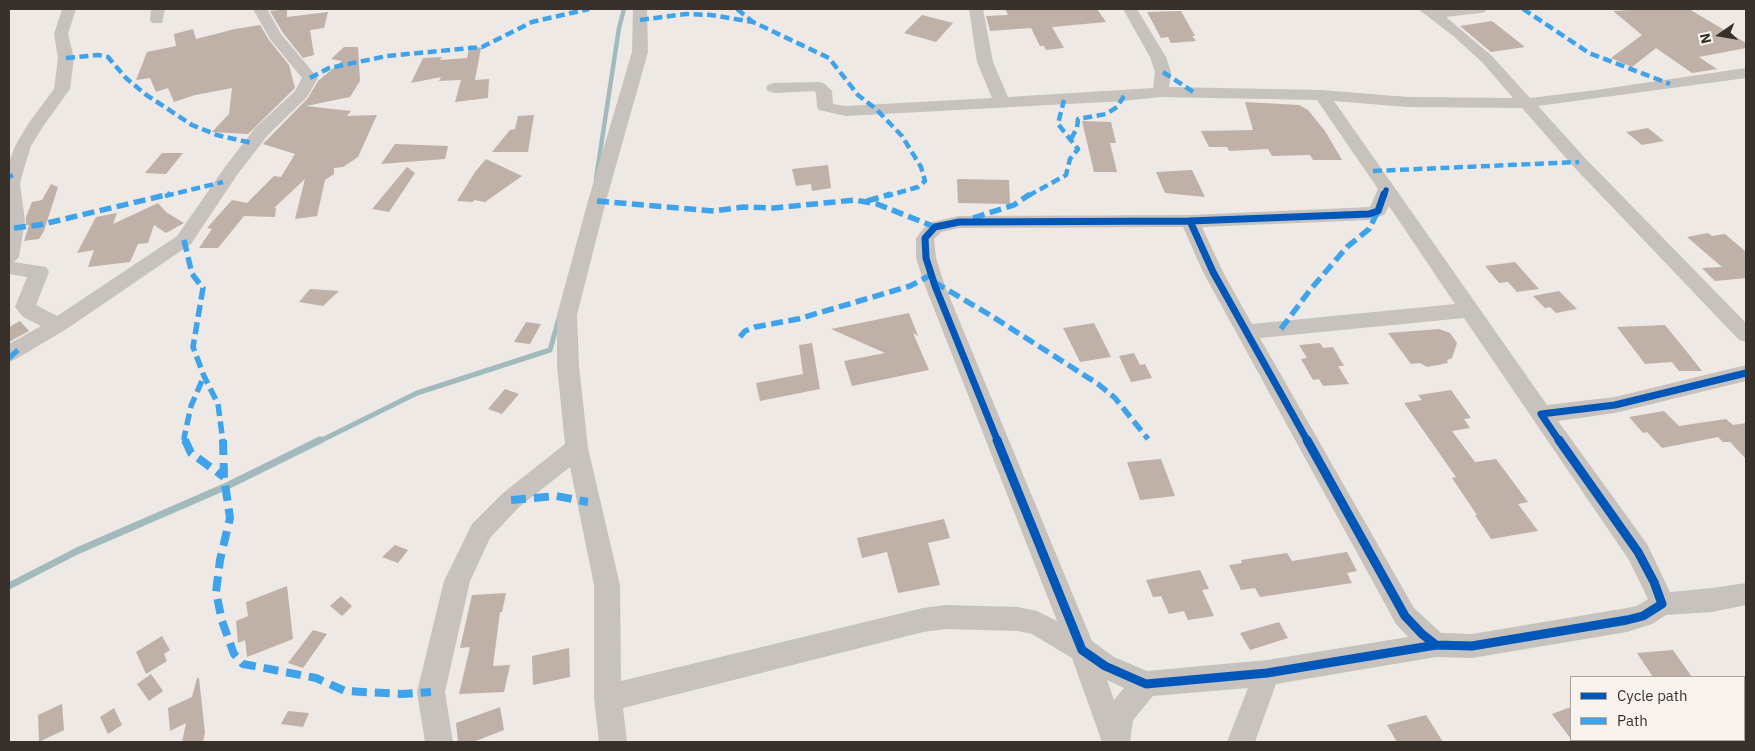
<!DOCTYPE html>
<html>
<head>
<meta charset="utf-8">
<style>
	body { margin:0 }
	#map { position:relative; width:1755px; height:751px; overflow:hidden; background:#eee9e4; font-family:"IBM Plex Sans",sans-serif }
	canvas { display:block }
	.frame { position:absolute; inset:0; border:10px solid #37302b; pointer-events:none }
	.legend { position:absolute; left:1570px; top:676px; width:175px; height:65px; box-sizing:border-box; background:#f8f4ed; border:1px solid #aba69f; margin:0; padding:6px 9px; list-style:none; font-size:15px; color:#37302b }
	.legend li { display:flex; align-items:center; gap:10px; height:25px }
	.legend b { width:25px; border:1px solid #aba69f }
	.north { position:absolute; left:1695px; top:10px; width:50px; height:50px; -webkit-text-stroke:4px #f8f4ed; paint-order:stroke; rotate:257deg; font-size:14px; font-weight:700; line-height:20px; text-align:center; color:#37302b }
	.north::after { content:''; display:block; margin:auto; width:18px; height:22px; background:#37302b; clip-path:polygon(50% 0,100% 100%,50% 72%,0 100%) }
</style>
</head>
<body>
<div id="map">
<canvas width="1755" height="751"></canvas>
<div class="frame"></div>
<ul class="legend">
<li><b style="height:6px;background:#0057b8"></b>Cycle path</li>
<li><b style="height:6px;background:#3fa3eb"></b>Path</li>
</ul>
<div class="north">N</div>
</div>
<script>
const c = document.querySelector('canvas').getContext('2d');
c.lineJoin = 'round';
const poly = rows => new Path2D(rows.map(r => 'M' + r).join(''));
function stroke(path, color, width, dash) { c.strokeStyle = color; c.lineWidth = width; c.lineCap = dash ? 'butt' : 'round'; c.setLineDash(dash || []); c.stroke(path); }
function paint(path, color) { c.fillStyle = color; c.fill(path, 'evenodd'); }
stroke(poly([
	[596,179,619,28,624,9]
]), '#a3babc', 4.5);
stroke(poly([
	[318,442,417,393,550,350,559,318]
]), '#a3babc', 5);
stroke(poly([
	[9,586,77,551,227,486,320,440]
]), '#a3babc', 7);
paint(poly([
	[287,9,287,17,328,12,324,28,310,30,314,55,303,58,283,33,270,11],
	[1005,9,1097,9,1106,22,1052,27,1064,48,1046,50,1044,46,1040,46,1031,28,990,31,986,16,1008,15],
	[1646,9,1689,9,1746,43,1746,48,1699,57,1717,69,1692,73,1656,48,1632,67,1611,58,1642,35,1613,11],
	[1181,11,1195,36,1192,36,1196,41,1171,43,1168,37,1161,38,1147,12],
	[922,15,953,23,936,42,904,33],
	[1492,21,1525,47,1491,52,1460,26],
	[260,25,269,40,289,65,295,88,248,134,212,132,229,114,232,88,195,95,174,102,168,88,156,92,150,78,136,80,147,52,176,46,174,34,193,29,196,39,235,29],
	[470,45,481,48,475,80,489,79,488,98,455,102,461,80,439,81,441,77,411,83,423,58,442,57,440,60,467,58],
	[344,47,358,47,360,81,350,97,306,106,351,111,347,116,377,115,358,157,343,167,334,168,334,174,325,180,317,216,295,219,305,179,274,208,276,208,275,217,244,216,218,248,199,248,212,229,207,228,232,200,247,203,274,176,281,177,295,154,263,144,308,98,318,81,342,61,331,59],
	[1245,102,1299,105,1308,110,1325,131,1342,160,1313,160,1310,155,1272,156,1268,149,1229,151,1227,147,1209,147,1201,131,1253,130],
	[534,115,528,152,492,152,510,130,515,129,518,116],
	[1082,121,1111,122,1116,143,1110,143,1117,172,1094,172],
	[1648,128,1664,141,1642,145,1626,132],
	[395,144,448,146,445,159,381,164],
	[162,153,183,153,166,174,145,173],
	[486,159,522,176,485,202,474,200,473,202,457,201,475,172],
	[828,165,831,188,812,191,811,184,796,186,792,169],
	[407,167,415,173,389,212,372,209],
	[1192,170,1205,197,1165,193,1156,172],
	[957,179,1009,180,1010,204,958,203],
	[51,184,58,187,44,231,39,239,24,241,29,225,26,225,26,217,32,202,42,200],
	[158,203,166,212,184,223,166,233,154,225,148,243,138,244,130,262,88,267,94,250,77,253,96,217,117,213,113,224],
	[1708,233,1712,236,1725,234,1746,252,1746,278,1715,281,1702,268,1722,267,1687,237],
	[1515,262,1539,289,1517,292,1508,282,1499,283,1485,266],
	[310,289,339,291,323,306,299,302],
	[1559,291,1577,309,1556,313,1550,307,1545,308,1533,296],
	[909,313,918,336,913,333,929,370,852,386,844,361,885,353,831,329],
	[20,321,29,331,9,342,9,327],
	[526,322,541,324,530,344,514,342],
	[1094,323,1111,357,1080,362,1063,328],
	[1665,325,1691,357,1702,371,1679,371,1672,362,1645,364,1617,327],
	[1439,329,1450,333,1457,343,1452,358,1447,360,1448,363,1427,367,1420,363,1411,364,1388,333],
	[812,343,820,389,760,401,756,383,803,374,799,345],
	[1320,343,1323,348,1333,347,1344,366,1338,366,1349,384,1323,386,1319,379,1313,380,1301,359,1307,358,1299,345],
	[1134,353,1140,365,1145,364,1152,378,1131,382,1119,356],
	[505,389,519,394,502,414,488,409],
	[1451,390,1471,418,1464,419,1470,428,1452,431,1475,462,1496,459,1528,502,1518,504,1538,531,1491,539,1475,515,1477,515,1452,478,1456,477,1404,403,1422,400,1418,395],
	[1664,411,1679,426,1726,419,1733,425,1746,423,1746,459,1730,442,1723,442,1718,437,1662,448,1647,432,1643,433,1629,417],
	[1161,459,1175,496,1140,500,1127,462],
	[944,519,950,538,928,543,940,585,898,593,887,552,862,558,857,538],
	[395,545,408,550,398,563,382,557],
	[1347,552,1357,571,1347,573,1352,583,1260,597,1255,588,1241,590,1229,565,1242,563,1241,560,1287,553,1292,561],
	[1200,570,1209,589,1202,590,1214,616,1188,620,1184,611,1169,614,1161,596,1153,597,1146,580],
	[287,586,293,639,247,657,245,640,238,643,236,621,248,616,246,602],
	[506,593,502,612,500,612,493,666,510,665,504,692,459,694,470,647,460,648,472,595],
	[341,596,352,606,342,616,330,606],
	[1279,622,1288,638,1250,650,1240,633],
	[313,630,327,634,303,668,288,663],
	[162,636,170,650,164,654,167,661,146,674,136,652],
	[569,648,570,677,533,685,532,656],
	[1673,650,1692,677,1653,677,1637,653],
	[151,674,163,691,149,701,137,684],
	[197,678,199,678,205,733,203,742,182,742,186,723,170,731,168,708,192,697],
	[62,704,64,730,39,742,38,715],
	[500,707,504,730,473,742,458,742,456,723],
	[1571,707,1571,739,1552,714],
	[114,708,122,725,108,734,100,717],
	[288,711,309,713,303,727,281,724],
	[1426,715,1443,742,1397,742,1387,725]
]), '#bfb0a8');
paint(poly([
	[62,9,76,9,68,34,74,58,70,89,44,125,31,146,22,175,20,184,25,221,19,257,14,262,46,267,49,272,36,305,57,316,177,236,225,167,255,128,295,91,302,78,270,39,253,9,267,9,281,34,318,78,307,97,267,136,237,175,191,244,65,330,16,359,9,362,9,344,41,326,23,317,15,307,27,277,9,274,9,162,15,146,28,124,54,89,58,58,54,34,62,9],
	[151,9,165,9,162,23,152,23,150,20,151,9],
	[633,9,647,9,648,52,606,201,577,315,579,366,588,448,620,585,621,681,923,608,946,605,1018,607,1037,611,1057,621,925,286,916,258,916,238,928,223,959,216,1190,215,1370,207,1378,189,1317,100,1160,97,1124,101,846,116,819,110,817,107,816,93,814,91,774,93,768,91,766,88,768,85,774,83,819,82,825,84,832,91,833,104,846,106,992,98,977,62,969,9,983,9,993,62,1008,97,1153,88,1155,72,1150,57,1123,9,1137,9,1166,57,1171,72,1169,87,1322,90,1408,97,1513,98,1482,62,1452,35,1418,9,1487,9,1485,12,1480,13,1446,17,1492,56,1530,98,1596,90,1746,68,1746,78,1538,106,1585,158,1746,323,1746,342,1739,340,1573,166,1522,108,1408,107,1334,101,1547,405,1615,397,1746,365,1746,381,1615,413,1558,421,1647,544,1670,592,1712,588,1746,583,1746,605,1712,612,1666,615,1652,624,1627,632,1472,658,1436,657,1276,684,1255,742,1227,742,1248,688,1153,696,1133,720,1130,742,1102,742,1072,658,1032,634,1018,631,946,629,923,632,623,708,627,742,599,742,594,698,594,585,570,467,519,507,490,538,470,581,445,692,453,742,425,742,417,692,444,581,448,573,472,524,503,493,565,444,557,366,557,315,588,201,632,52,633,9],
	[1389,206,1455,304,1252,324,1223,272,1202,227,1369,220,1384,215,1389,206],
	[1183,227,1203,272,1396,624,1408,637,1267,660,1147,671,1114,657,1092,641,945,286,936,258,934,239,941,232,959,228,1183,227],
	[1464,318,1629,560,1648,599,1637,606,1627,608,1472,634,1441,633,1414,608,1260,338,1464,318],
	[1107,680,1124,688,1114,700,1107,680]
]), '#c7c2bd');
stroke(poly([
	[737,9,753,22],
	[1523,9,1589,53,1670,84],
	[640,20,686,14,711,15,753,22,829,58,858,95,876,109,902,136,921,167,925,181,918,187,887,196],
	[66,58,98,55,108,57,126,78,145,94,192,125,217,135,252,143],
	[1163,72,1195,93],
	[310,78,329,68,387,56,482,47,532,22,589,9],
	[1071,139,1077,128,1078,119,1106,114,1117,107,1124,96],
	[1373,171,1579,162],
	[9,177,13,175],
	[165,196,223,182],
	[1028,196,1066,175,1070,159,1078,149,1058,124,1064,100]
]), '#3fa3eb', 4.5, [9, 4.5]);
stroke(poly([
	[597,201,714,211,743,207,774,208,855,200,877,204,935,227],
	[867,201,891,194],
	[973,218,1014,205,1030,194],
	[14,228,39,225,170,194],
	[184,240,192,274,203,288,193,347,204,376,218,404,223,442],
	[934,282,990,315,1098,384,1115,398,1148,439],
	[1281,329,1310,290,1347,247,1369,229,1378,211],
	[740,337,745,331,755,327,798,319,910,286,931,275],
	[9,358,18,350],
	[186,442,184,438,191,406,204,376]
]), '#3fa3eb', 5.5, [12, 5.5]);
stroke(poly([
	[185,440,191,453,224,477],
	[223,440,224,477,230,518,220,560,216,592,222,621,234,654,243,664,316,678,345,691,402,694,431,692],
	[511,500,556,496,588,502]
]), '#3fa3eb', 8, [15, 8]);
stroke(poly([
	[1384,196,1386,190]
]), '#0057b8', 5.5);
stroke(poly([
	[1190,221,1213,272,1308,442],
	[998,442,935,286,926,258,925,238,935,227,959,222,1190,221,1369,214,1378,211,1384,194],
	[1560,442,1541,414,1615,405,1746,373]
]), '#0057b8', 7);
stroke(poly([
	[997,440,1082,650,1105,666,1146,684,1267,673,1436,645],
	[1307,440,1405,616,1422,634,1436,645,1472,646,1627,620,1643,616,1662,604,1654,582,1638,552,1559,440]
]), '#0057b8', 9);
</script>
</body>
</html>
